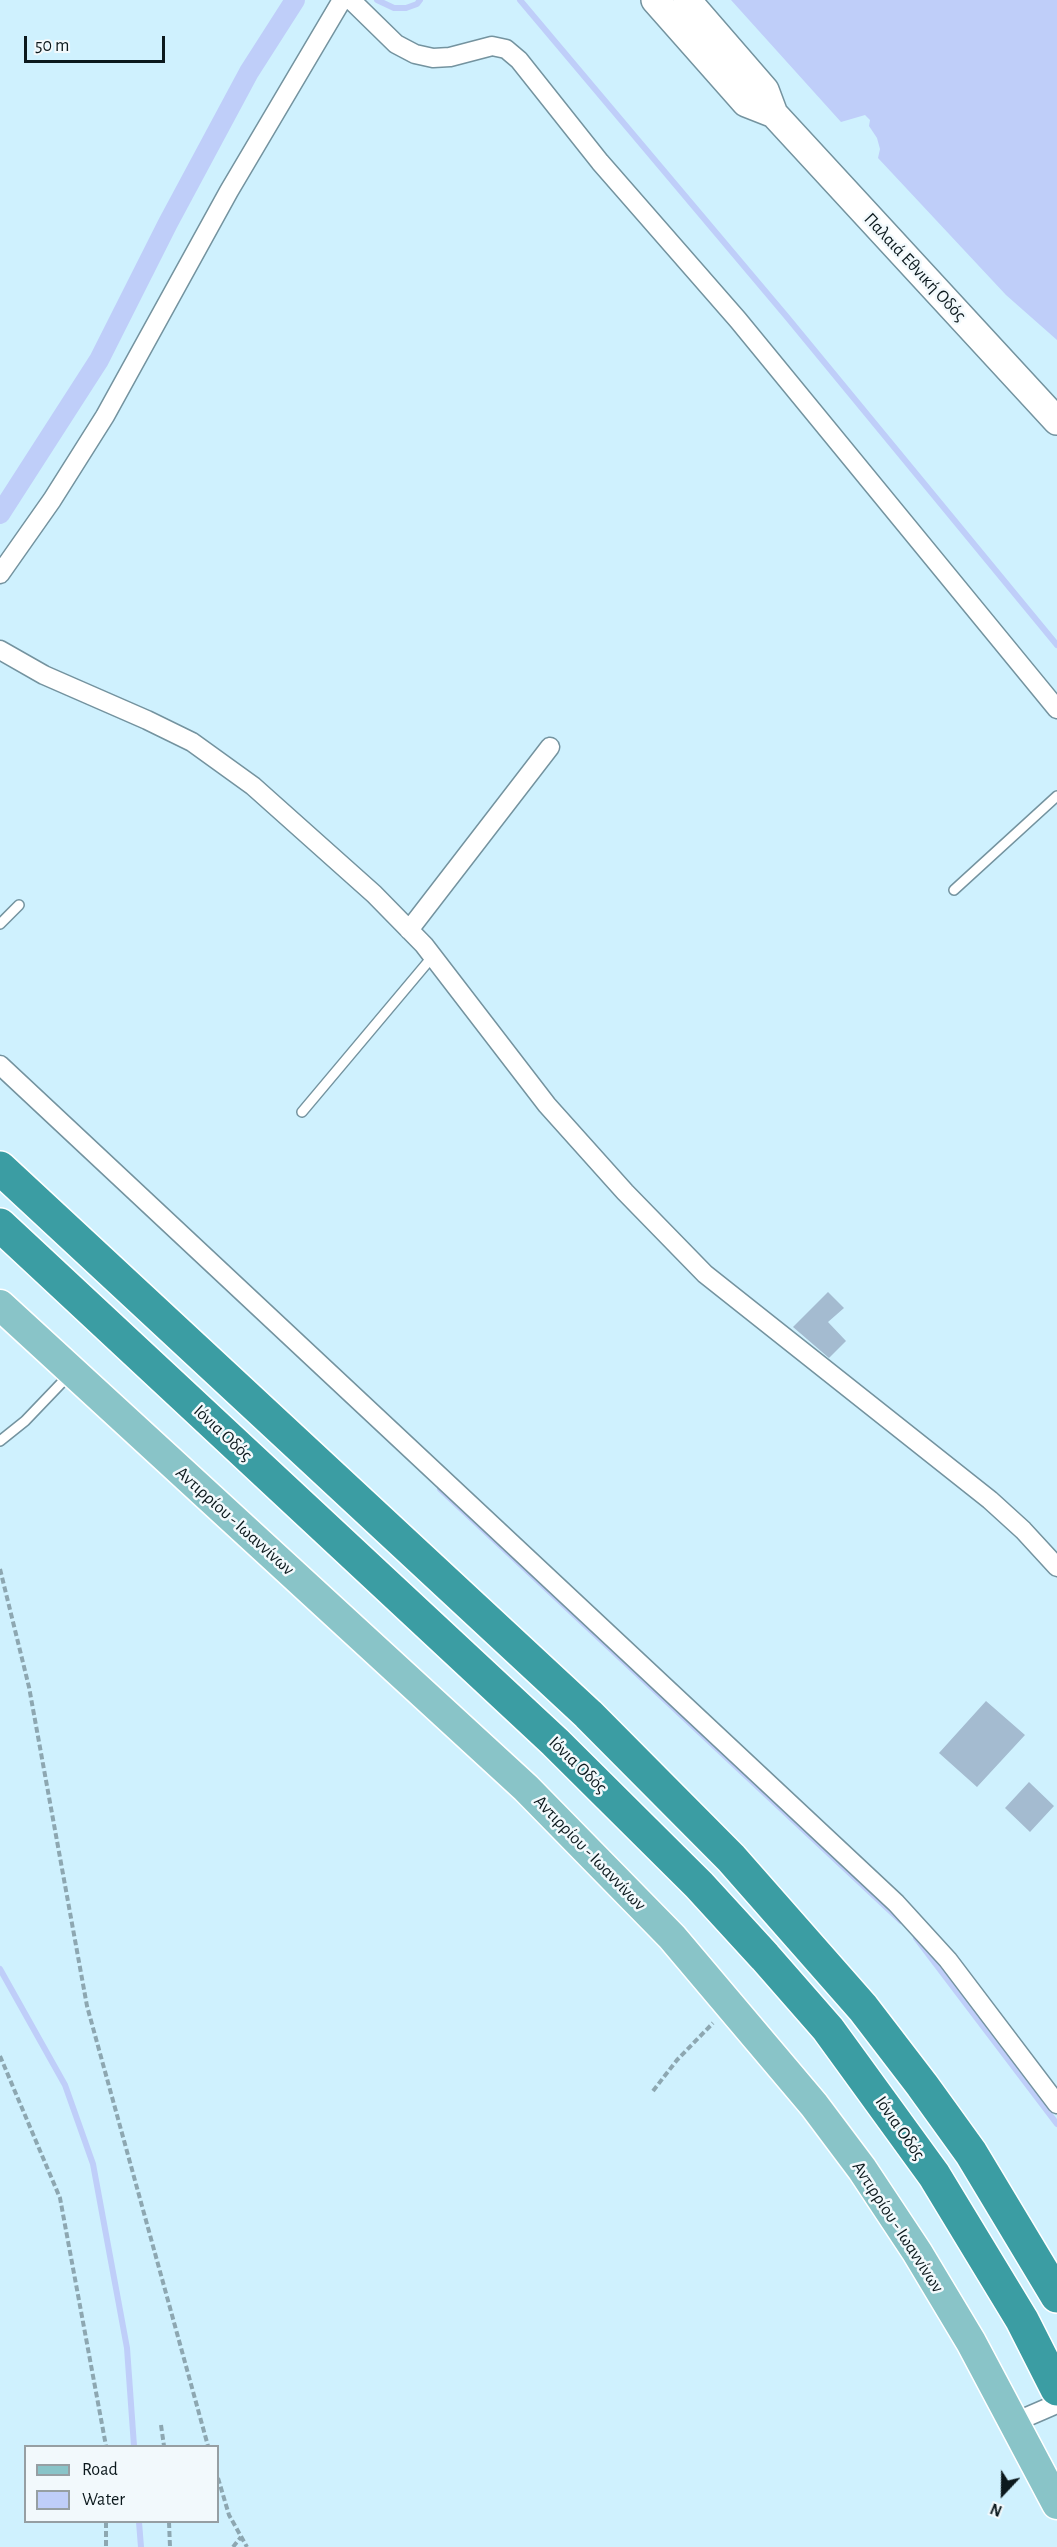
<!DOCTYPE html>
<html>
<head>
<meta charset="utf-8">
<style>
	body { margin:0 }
	#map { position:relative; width:1057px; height:2547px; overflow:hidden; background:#cff1fe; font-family:"Alegreya Sans",sans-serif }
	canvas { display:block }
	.legend { position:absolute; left:24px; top:2445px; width:195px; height:78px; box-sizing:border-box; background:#f2f9fc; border:2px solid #969fa3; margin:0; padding:8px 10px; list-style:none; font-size:18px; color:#0c191d }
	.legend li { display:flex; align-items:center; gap:12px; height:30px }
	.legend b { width:30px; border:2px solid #969fa3 }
	.north { position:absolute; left:973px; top:2463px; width:60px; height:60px; -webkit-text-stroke:4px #f2f9fc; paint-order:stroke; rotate:202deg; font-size:16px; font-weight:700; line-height:24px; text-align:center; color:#0c191d }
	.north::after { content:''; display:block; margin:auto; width:21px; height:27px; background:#0c191d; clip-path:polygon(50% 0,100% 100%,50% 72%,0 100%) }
	.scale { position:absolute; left:24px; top:36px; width:141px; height:27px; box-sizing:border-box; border:3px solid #0c191d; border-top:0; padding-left:8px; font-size:18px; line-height:21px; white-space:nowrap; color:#0c191d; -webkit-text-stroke:4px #f2f9fc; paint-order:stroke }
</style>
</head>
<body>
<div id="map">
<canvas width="1057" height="2547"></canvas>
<ul class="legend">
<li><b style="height:8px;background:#89c4c8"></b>Road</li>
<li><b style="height:16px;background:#bfcef9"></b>Water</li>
</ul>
<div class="north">N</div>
<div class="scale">50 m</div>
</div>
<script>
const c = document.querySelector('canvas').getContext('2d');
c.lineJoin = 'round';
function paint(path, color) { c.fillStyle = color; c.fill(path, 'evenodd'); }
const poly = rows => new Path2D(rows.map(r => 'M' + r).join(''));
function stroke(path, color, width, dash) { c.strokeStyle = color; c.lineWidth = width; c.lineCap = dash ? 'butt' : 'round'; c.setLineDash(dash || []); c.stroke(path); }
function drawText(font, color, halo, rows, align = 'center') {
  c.font = font + ' "Alegreya Sans",sans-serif'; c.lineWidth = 5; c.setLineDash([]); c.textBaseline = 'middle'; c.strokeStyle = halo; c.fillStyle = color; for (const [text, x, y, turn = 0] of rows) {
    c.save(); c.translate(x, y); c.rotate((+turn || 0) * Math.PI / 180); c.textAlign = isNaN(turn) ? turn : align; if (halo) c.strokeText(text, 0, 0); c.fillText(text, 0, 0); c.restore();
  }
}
paint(poly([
	[731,0,1057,0,1057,340,1006,295,878,158,880,149,877,138,869,126,870,120,865,115,841,122]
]), '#bfcef9');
stroke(poly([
	[377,0,394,8,406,8,417,4,420,0],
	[520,0,787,317,1057,645],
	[440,1489,901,1921],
	[916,1938,1057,2124],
	[0,1969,65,2085,93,2164,127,2348,134,2446],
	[139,2522,141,2547]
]), '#bfcef9', 6);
stroke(poly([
	[0,514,99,360,168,223,249,72,295,0]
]), '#bfcef9', 20);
paint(poly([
	[828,1292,844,1308,828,1322,846,1341,829,1358,793,1327],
	[986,1701,1025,1735,977,1787,939,1753],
	[1029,1782,1054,1806,1030,1832,1005,1808]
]), '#a4bbd0');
const service = poly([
	[954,890,1057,796],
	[0,924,19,905],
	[302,1112,433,956],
	[0,1441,25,1421,70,1374]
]);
const minor = poly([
	[351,0,396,44,415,54,433,58,450,57,492,46,506,49,519,60,600,162,738,320,1057,709],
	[0,574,52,500,105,416,229,191,342,0],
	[0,650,44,675,147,720,192,742,253,786,374,894,424,945,547,1105,625,1192,705,1274,990,1500,1023,1530,1057,1567],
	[409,930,550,747],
	[0,1065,896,1903,948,1960,1057,2104],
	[1015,2422,1052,2406]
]);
const secondary = poly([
	[655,0,746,103,774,114],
	[687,0,765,90,774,114,1057,421]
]);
const primary = poly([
	[0,1305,526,1788,672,1937,814,2105,862,2169,917,2252,971,2342,1057,2504]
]);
const motorway = poly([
	[0,1168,588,1714,731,1858,863,2008,922,2085,971,2153,1057,2296],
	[0,1225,555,1742,699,1885,765,1957,828,2029,934,2175,1022,2320,1057,2389]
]);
stroke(service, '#74939f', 12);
stroke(minor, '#74939f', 21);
stroke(secondary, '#74939f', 30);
stroke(primary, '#fff', 33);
stroke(motorway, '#fff', 36);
stroke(poly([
	[0,1569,29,1687,87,2006,208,2446],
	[0,2056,60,2198,106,2446],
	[653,2091,677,2060,713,2023],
	[161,2425,164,2446],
	[218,2478,229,2515,247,2547],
	[106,2522,106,2547],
	[169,2522,170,2547],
	[233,2547,241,2537]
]), '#8da7b1', 4, [6, 3]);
stroke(service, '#fff', 9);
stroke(minor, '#fff', 18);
stroke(secondary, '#fff', 27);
stroke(primary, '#89c4c8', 30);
stroke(motorway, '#3b9da3', 33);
drawText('18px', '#0c191d', '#f2f9fc', [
	["Παλαιά Εθνική Οδός",915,267,47],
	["Ιόνια Οδός",223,1433,43],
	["Αντιρρίου - Ιωαννίνων",235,1521,42],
	["Ιόνια Οδός",578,1765,44],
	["Αντιρρίου - Ιωαννίνων",590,1853,46],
	["Ιόνια Οδός",900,2128,55],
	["Αντιρρίου - Ιωαννίνων",898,2227,57]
]);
</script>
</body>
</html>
